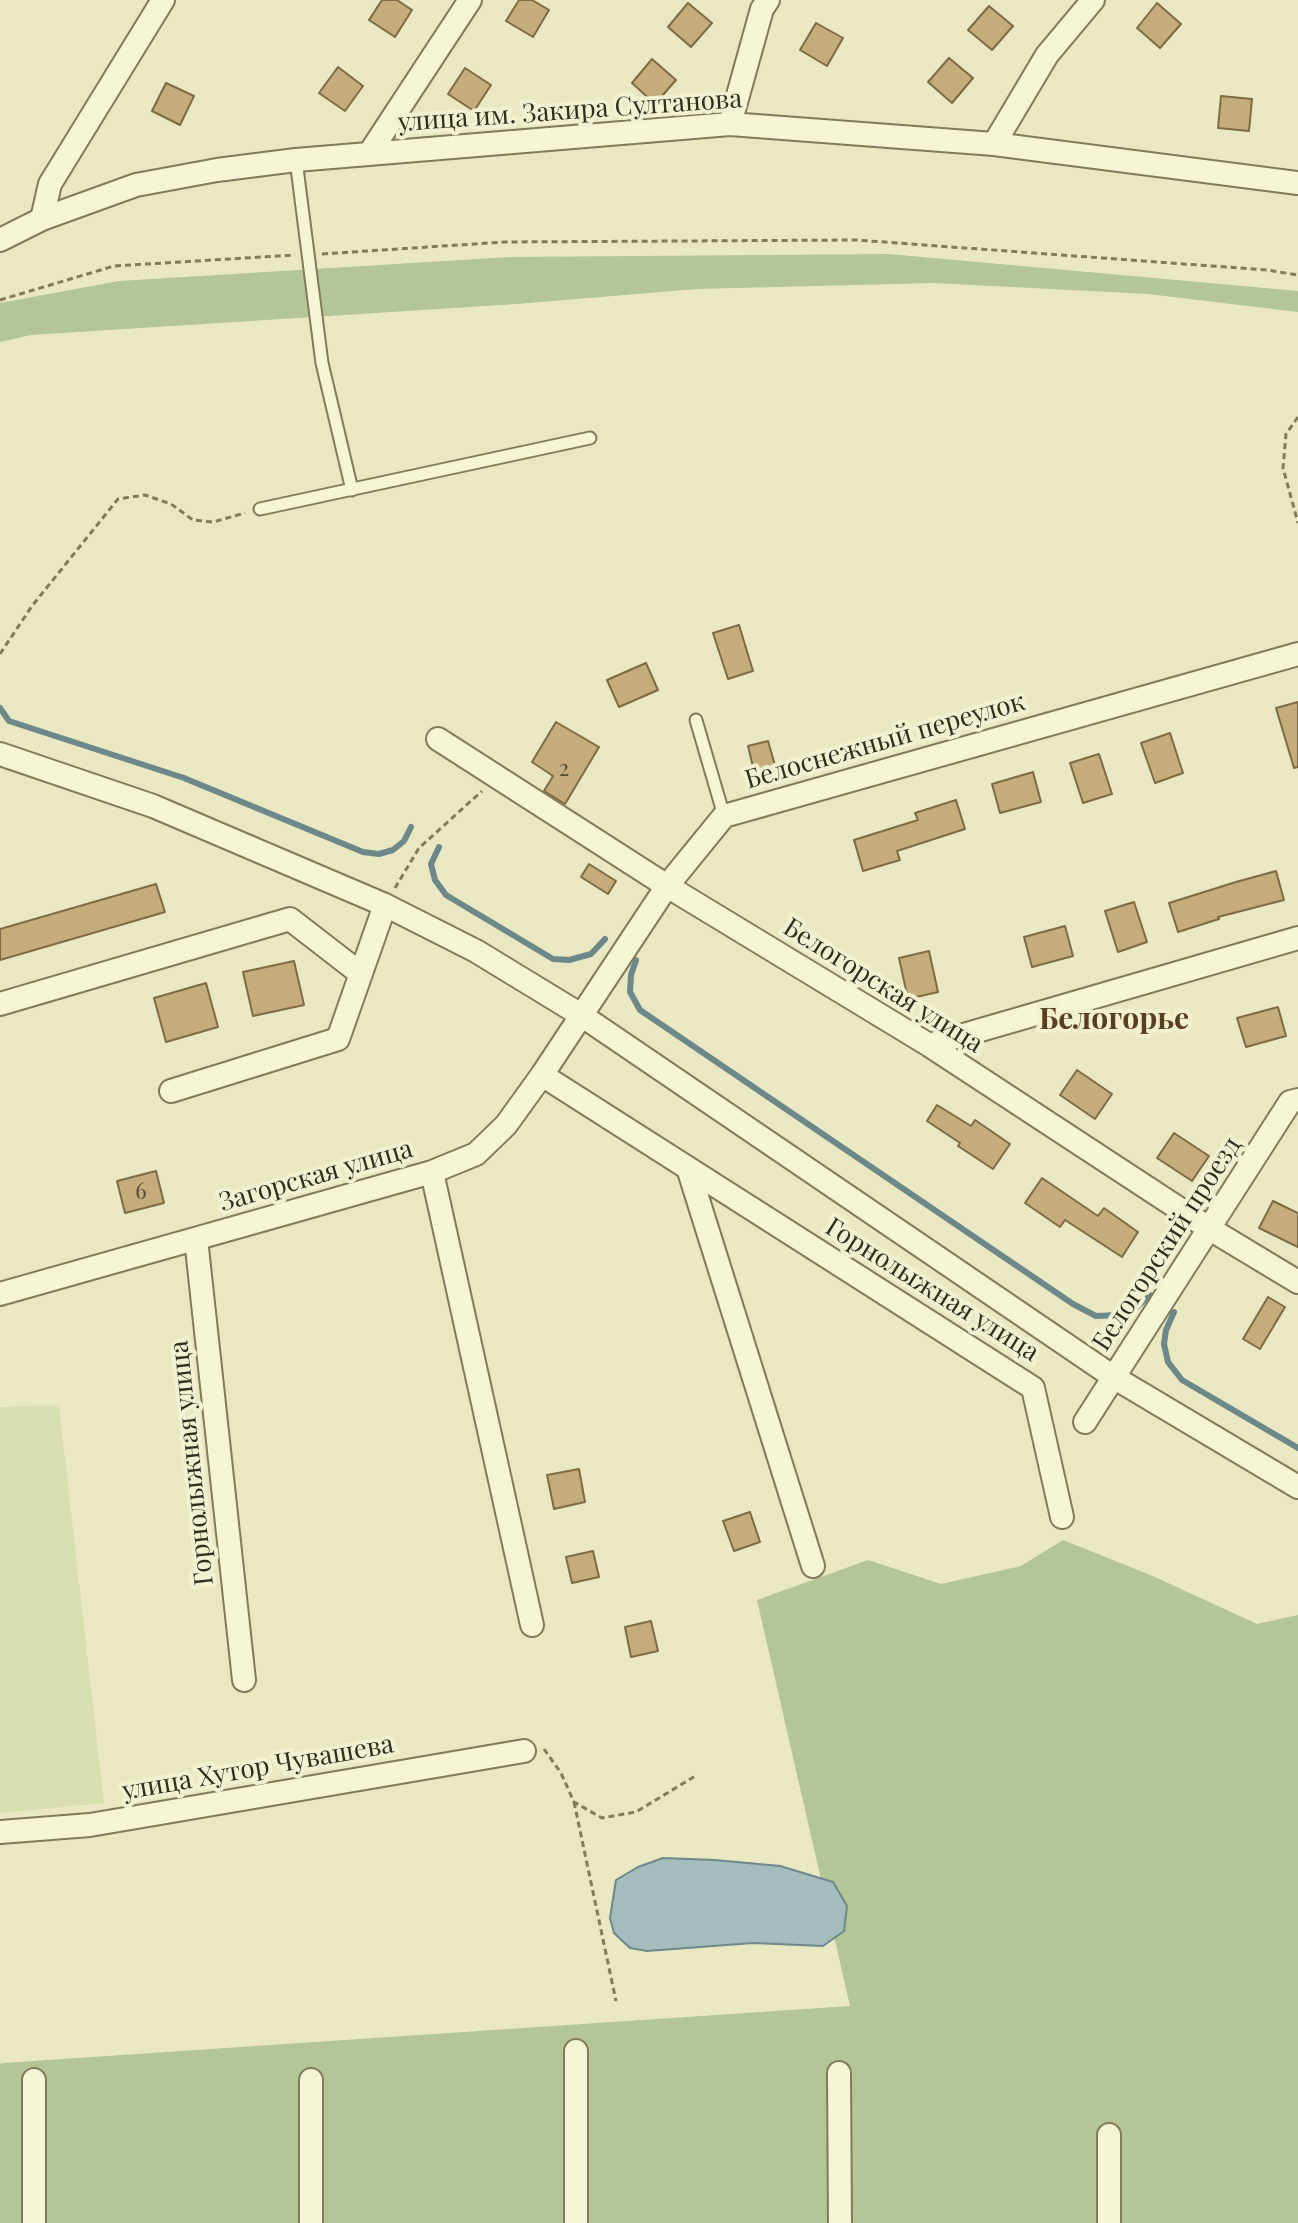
<!DOCTYPE html>
<html>
<head>
<meta charset="utf-8">
<style>
	body { margin:0 }
	canvas { display:block; background:#e9e8c2 }
</style>
</head>
<body>
<canvas width="1298" height="2223"></canvas>
<script>
const c = document.querySelector('canvas').getContext('2d');
c.lineJoin = 'round';
function paint(path, color) { c.fillStyle = color; c.fill(path, 'evenodd'); }
const poly = rows => new Path2D(rows.map(r => 'M' + r).join(''));
function stroke(path, color, width, dash) { c.strokeStyle = color; c.lineWidth = width; c.lineCap = dash ? 'butt' : 'round'; c.setLineDash(dash || []); c.stroke(path); }
function drawText(font, color, halo, rows, align = 'center') {
  c.font = font + ' "Playfair Display",serif'; c.lineWidth = 8; c.setLineDash([]); c.textBaseline = 'middle'; c.strokeStyle = halo; c.fillStyle = color; for (const [text, x, y, turn = 0] of rows) {
    c.save(); c.translate(x, y); c.rotate((+turn || 0) * Math.PI / 180); c.textAlign = isNaN(turn) ? turn : align; if (halo) c.strokeText(text, 0, 0); c.fillText(text, 0, 0); c.restore();
  }
}
paint(poly([
	[59,1405,104,1803,0,1813,0,1407]
]), '#d9deb0');
paint(poly([
	[889,254,1298,291,1298,312,1148,294,934,283,697,289,517,304,31,335,0,342,0,303,119,281,510,257],
	[1063,1540,1155,1577,1257,1624,1298,1615,1298,2223,0,2223,0,2064,3,2063,850,2006,757,1600,868,1560,941,1584,1021,1566]
]), '#b4c697');
const water = poly([
	[663,1858,715,1860,780,1866,833,1882,847,1906,844,1931,823,1946,753,1943,647,1951,630,1948,614,1933,610,1918,616,1880,638,1867,663,1858]
]);
paint(water, '#a4bcbc');
stroke(water, '#6c8889', 2);
stroke(poly([
	[0,708,9,721,184,778,363,852,379,854,393,850,404,841,411,827],
	[439,847,431,864,435,880,446,895,553,959,569,960,591,954,605,939],
	[636,960,631,975,630,992,640,1010,1073,1304,1096,1316,1119,1315,1137,1307,1150,1295],
	[1174,1312,1166,1330,1164,1344,1168,1362,1182,1380,1298,1448]
]), '#6c8889', 6);
const building = poly([
	[382,0,397,0,412,10,395,37,369,20,382,0],
	[519,0,532,0,549,10,533,37,506,21,519,0],
	[688,3,712,23,691,47,668,27,688,3],
	[1157,3,1181,24,1160,48,1137,28,1157,3],
	[989,6,1013,26,992,50,968,30,989,6],
	[816,23,843,38,827,66,800,50,816,23],
	[949,58,973,78,952,103,928,82,949,58],
	[652,59,676,80,655,104,632,83,652,59],
	[338,67,363,86,345,111,319,93,338,67],
	[465,68,491,85,474,111,448,94,465,68],
	[166,83,194,96,180,125,152,111,166,83],
	[1221,96,1252,99,1249,131,1218,128,1221,96],
	[739,625,753,671,728,679,713,633,739,625],
	[646,663,658,690,619,707,607,680,646,663],
	[1298,702,1298,767,1294,768,1276,708,1298,702],
	[556,722,599,747,565,804,544,791,553,776,532,762,556,722],
	[1170,733,1183,773,1155,783,1141,743,1170,733],
	[768,741,776,769,755,775,748,746,768,741],
	[1099,754,1112,794,1083,803,1070,763,1099,754],
	[1033,772,1041,802,1000,813,992,784,1033,772],
	[956,800,965,829,897,851,900,860,863,871,854,840,918,820,915,813,956,800],
	[589,864,616,881,608,894,581,877,589,864],
	[1276,871,1284,900,1218,917,1219,919,1178,932,1169,903,1236,882,1276,871],
	[156,884,165,912,0,960,0,929,156,884],
	[1134,902,1147,942,1118,952,1105,911,1134,902],
	[1065,926,1073,956,1032,967,1024,937,1065,926],
	[929,951,938,992,908,999,899,958,929,951],
	[294,961,304,1005,253,1016,243,972,294,961],
	[206,983,218,1027,166,1042,154,998,206,983],
	[1278,1007,1286,1036,1246,1047,1237,1018,1278,1007],
	[1077,1070,1112,1094,1095,1119,1060,1095,1077,1070],
	[937,1105,971,1126,975,1120,1010,1144,993,1169,958,1146,960,1143,927,1121,937,1105],
	[1174,1133,1209,1156,1192,1181,1157,1158,1174,1133],
	[156,1171,164,1203,125,1213,117,1181,156,1171],
	[1042,1178,1098,1216,1104,1208,1138,1232,1122,1257,1065,1220,1060,1227,1025,1203,1042,1178],
	[1273,1201,1298,1213,1298,1247,1259,1228,1273,1201],
	[1268,1297,1285,1307,1260,1349,1243,1339,1268,1297],
	[579,1469,585,1502,554,1509,547,1475,579,1469],
	[750,1512,760,1542,734,1551,723,1521,750,1512],
	[593,1551,599,1577,572,1583,566,1557,593,1551],
	[651,1621,658,1651,631,1657,625,1627,651,1621]
]);
paint(building, '#c4ad7b');
stroke(building, '#7e6a43', 2);
const service = poly([
	[296,160,322,363,352,490],
	[260,509,590,438],
	[696,720,724,816]
]);
const minor = poly([
	[730,124,762,9,768,0],
	[994,144,1047,55,1093,0],
	[369,154,470,0],
	[42,219,50,184,163,0],
	[0,240,42,219,136,185,217,170,296,160,730,124,994,144,1298,183],
	[438,739,667,886,929,1045,1210,1229,1298,1282],
	[0,754,153,806,385,905,476,951,581,1015,1115,1378,1298,1487],
	[0,1004,290,919,361,974],
	[929,1045,1298,938],
	[542,1075,1033,1388,1062,1517],
	[171,1091,338,1039,385,905],
	[688,1168,813,1566],
	[432,1172,532,1625],
	[196,1239,244,1680],
	[0,1294,432,1172,476,1154,506,1125,542,1075,667,886,724,816,1298,654],
	[1085,1422,1290,1102,1298,1100],
	[0,1832,90,1825,524,1751],
	[839,2073,840,2223],
	[34,2223,34,2080],
	[311,2223,311,2080],
	[576,2223,576,2051],
	[1109,2223,1109,2135]
]);
stroke(service, '#817a5b', 15);
stroke(minor, '#817a5b', 26);
stroke(poly([
	[322,254,504,242,856,240,1267,270,1298,275],
	[0,300,114,266,295,255],
	[1298,417,1286,434,1283,468,1298,523],
	[0,654,32,606,118,499,145,495,171,504,193,520,213,522,245,513],
	[395,888,419,848,482,791],
	[544,1749,561,1773,574,1802,602,1818,636,1812,697,1775],
	[574,1802,616,2001]
]), '#817a5b', 3, [6, 4]);
stroke(service, '#f5f4d4', 11);
stroke(minor, '#f5f4d4', 22);
drawText('22px', '#564d35', null, [
	["2",564,769],
	["6",141,1192]
]);
drawText('26px', '#322d1e', '#f1f1d1', [
	["улица им. Закира Султанова",570,111,-4],
	["Белоснежный переулок",885,741,-16],
	["Белогорская улица",883,986,32],
	["Загорская улица",316,1176,-16],
	["Белогорский проезд",1167,1244,-57],
	["Горнолыжная улица",932,1290,32],
	["Горнолыжная улица",192,1463,-96],
	["улица Хутор Чувашева",258,1768,-10]
]);
drawText('bold 30px', '#5b3d21', '#f1f1d1', [
	["Белогорье",1114,1020]
]);
</script>
</body>
</html>
